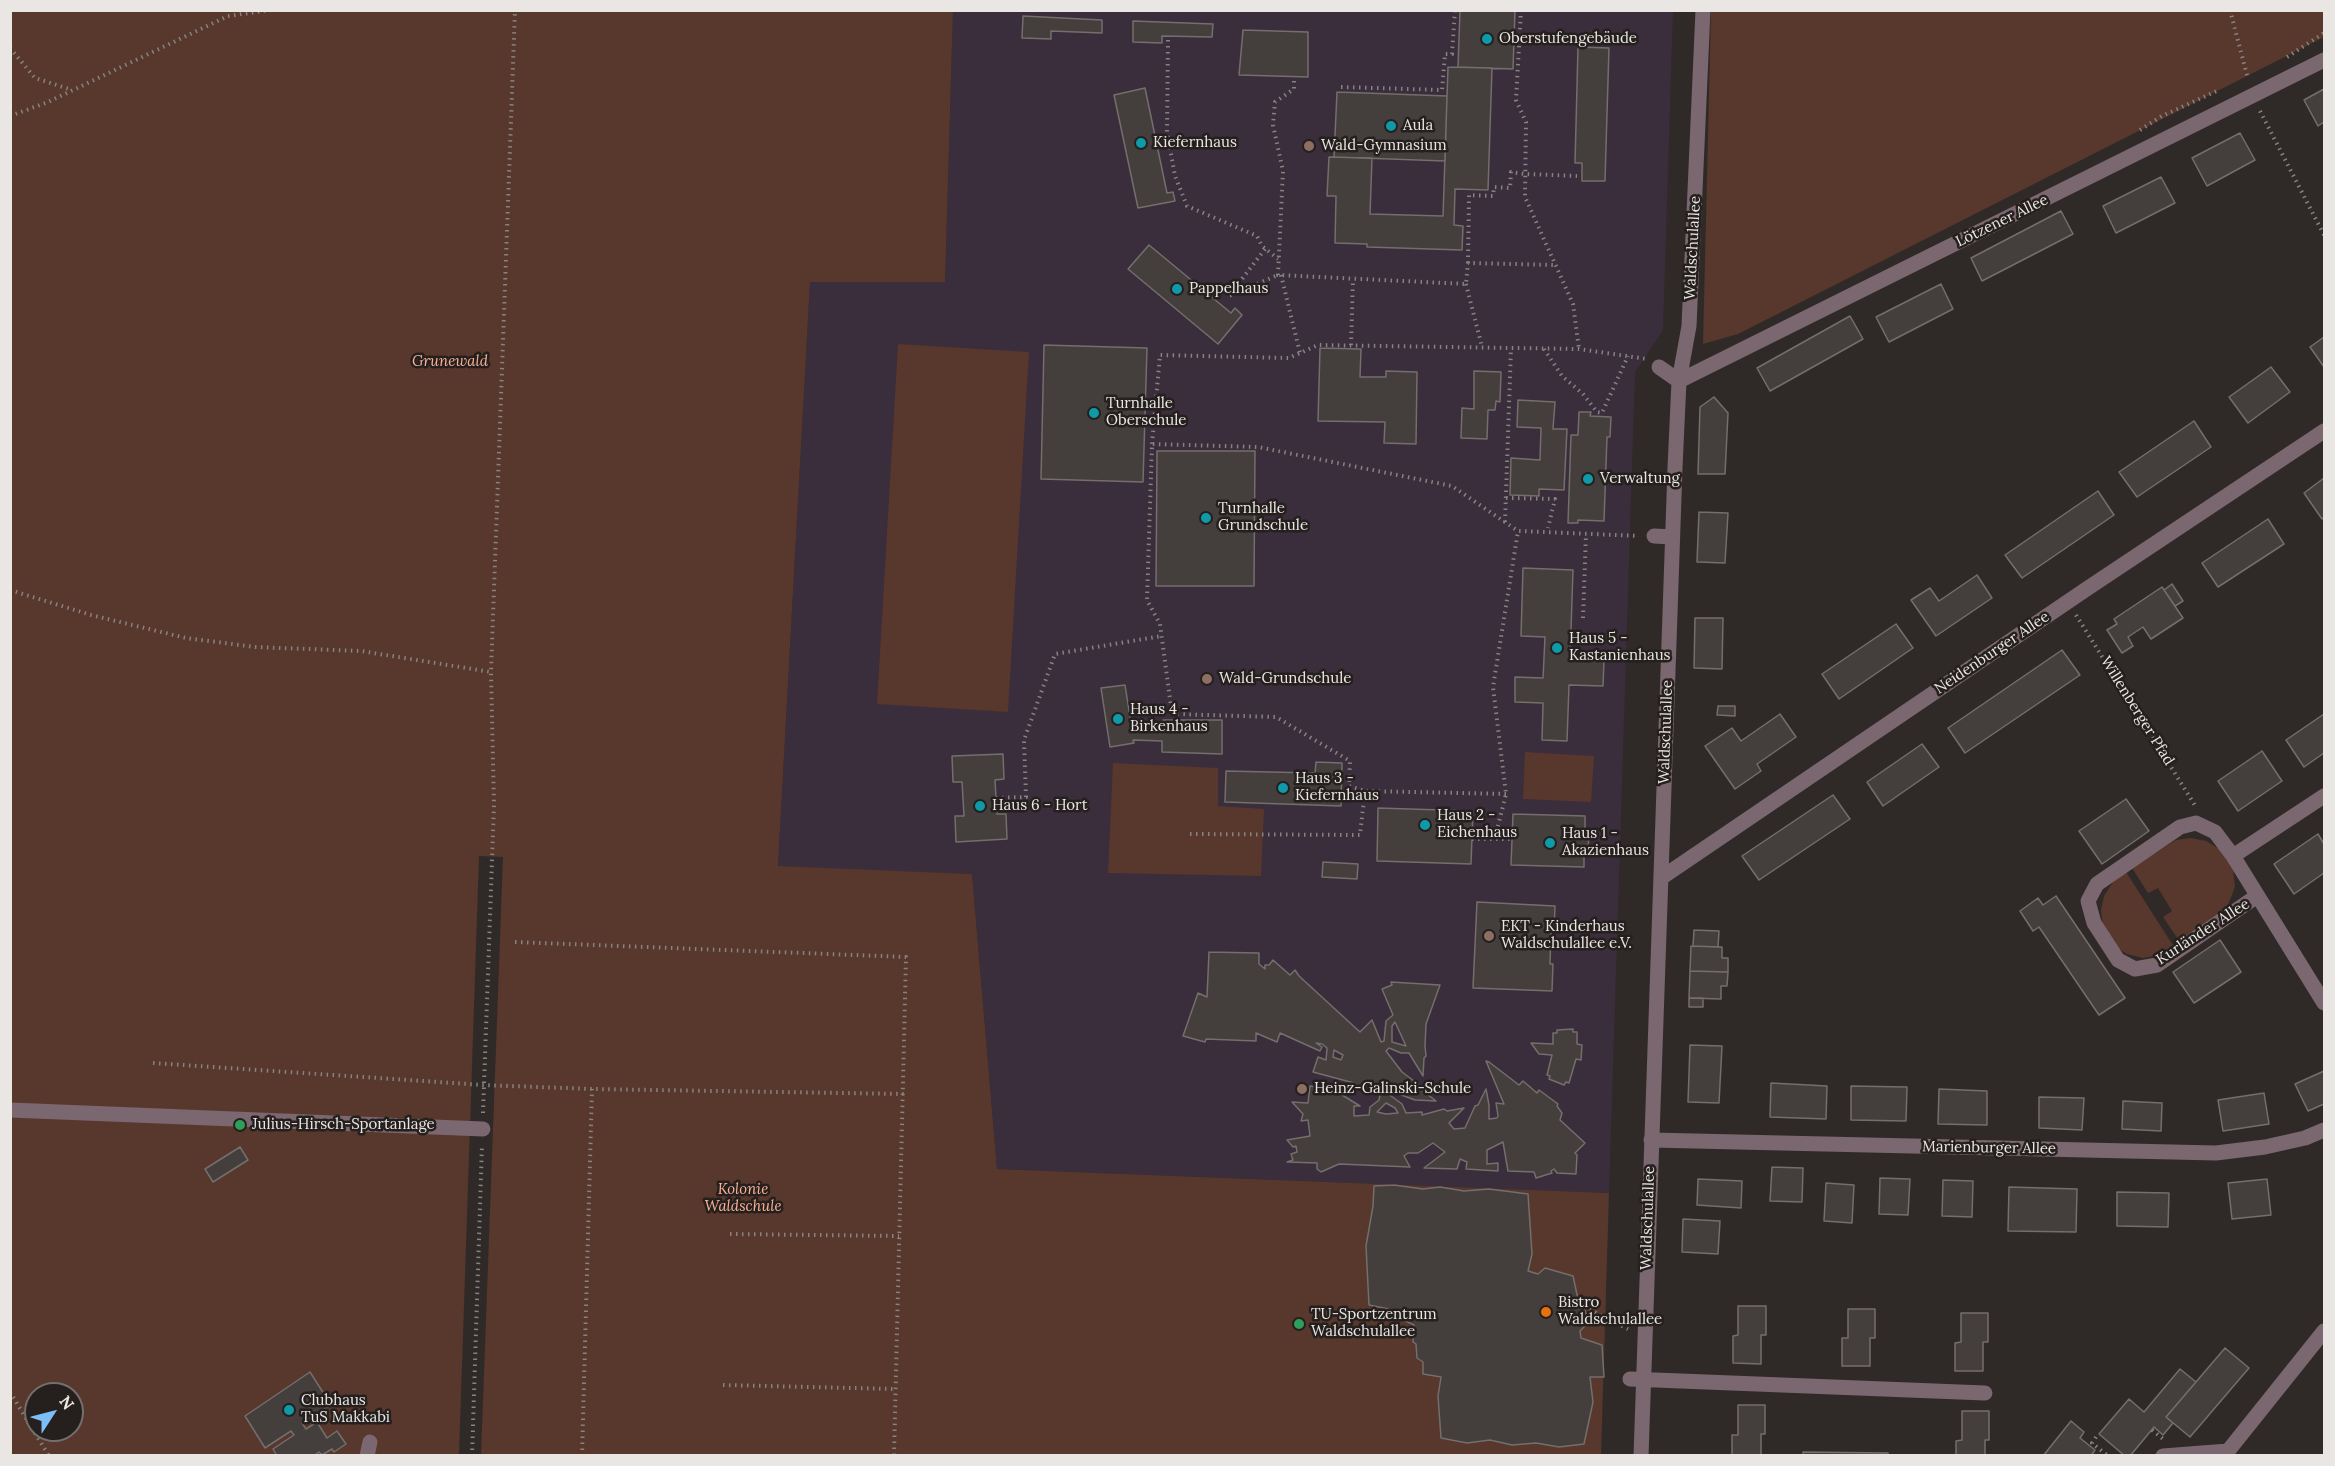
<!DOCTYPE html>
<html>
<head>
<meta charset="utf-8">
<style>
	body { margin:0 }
	#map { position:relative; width:2335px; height:1466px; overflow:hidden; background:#2f2a28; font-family:Lora,serif }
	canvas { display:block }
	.frame { position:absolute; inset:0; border:12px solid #e9e6e4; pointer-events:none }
	.north { position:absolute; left:24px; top:1382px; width:60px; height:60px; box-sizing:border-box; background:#25201e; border:2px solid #736f6d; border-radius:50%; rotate:54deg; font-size:16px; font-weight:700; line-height:24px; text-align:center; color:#e9e6e4 }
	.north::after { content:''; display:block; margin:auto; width:21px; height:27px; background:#7dbef9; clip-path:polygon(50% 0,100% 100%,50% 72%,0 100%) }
</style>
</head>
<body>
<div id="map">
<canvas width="2335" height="1466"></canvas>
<div class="frame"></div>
<div class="north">N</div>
</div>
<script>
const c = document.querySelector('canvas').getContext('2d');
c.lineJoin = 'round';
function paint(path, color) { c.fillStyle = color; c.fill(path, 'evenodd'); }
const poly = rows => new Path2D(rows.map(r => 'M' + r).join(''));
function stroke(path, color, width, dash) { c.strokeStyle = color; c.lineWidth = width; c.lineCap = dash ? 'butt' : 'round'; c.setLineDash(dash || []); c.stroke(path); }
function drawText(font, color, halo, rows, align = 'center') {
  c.font = font + ' Lora,serif'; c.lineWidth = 5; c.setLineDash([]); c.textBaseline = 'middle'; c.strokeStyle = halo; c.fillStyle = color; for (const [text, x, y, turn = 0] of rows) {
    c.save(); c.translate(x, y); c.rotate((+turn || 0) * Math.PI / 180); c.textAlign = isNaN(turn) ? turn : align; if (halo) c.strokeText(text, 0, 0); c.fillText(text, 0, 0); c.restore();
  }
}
paint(poly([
	[953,11,1673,11,1663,330,1635,372,1609,1193,997,1169,972,874,778,867,810,281,945,282]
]), '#3a2d3c');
paint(poly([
	[10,11,953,11,945,282,810,282,778,866,972,874,997,1169,1609,1193,1601,1455,481,1455,503,857,479,856,459,1455,11,1455],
	[36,1394,72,1394,72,1430,36,1430],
	[1711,11,2324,10,2324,37,1738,334,1703,344],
	[898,344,1029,352,1008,712,877,704],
	[1525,752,1594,756,1591,802,1523,799],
	[1113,763,1218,768,1218,806,1264,809,1261,876,1108,873],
	[2191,838,2206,841,2221,850,2233,870,2235,887,2226,910,2180,942,2163,917,2172,911,2158,888,2148,893,2132,868,2176,840],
	[2126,872,2174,947,2164,954,2143,958,2127,954,2119,949,2103,928,2101,910,2104,896,2113,882]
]), '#58372c');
const building = poly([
	[1460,10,1515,10,1513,69,1458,67,1460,10],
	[1023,16,1102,20,1102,33,1051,31,1051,39,1022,38,1023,16],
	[1133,21,1213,24,1212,37,1162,36,1162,43,1133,42,1133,21],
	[1243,30,1308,32,1308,77,1239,75,1243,30],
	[1578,47,1609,48,1605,181,1582,181,1582,163,1575,163,1578,47],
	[1448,67,1492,68,1488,190,1455,189,1454,225,1463,226,1462,250,1367,247,1367,244,1335,243,1336,196,1327,196,1329,157,1372,158,1370,214,1443,216,1448,67],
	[1145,88,1167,193,1173,192,1175,201,1138,208,1114,95,1145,88],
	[2324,89,2324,122,2318,126,2304,100,2324,89],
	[1337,92,1447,96,1445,161,1334,157,1337,92],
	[2240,133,2255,160,2207,186,2192,158,2240,133],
	[2161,177,2175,203,2116,233,2103,206,2161,177],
	[2061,211,2073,234,1982,281,1971,258,2061,211],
	[1149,245,1231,313,1235,308,1242,315,1218,344,1128,269,1149,245],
	[1941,284,1953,309,1889,342,1876,317,1941,284],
	[1850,316,1863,339,1770,391,1757,368,1850,316],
	[2324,337,2324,367,2310,347,2324,337],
	[1044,345,1147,348,1143,482,1041,479,1044,345],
	[1320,348,1361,349,1360,377,1386,377,1386,371,1417,372,1416,444,1384,443,1385,422,1318,421,1320,348],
	[2271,367,2290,392,2248,423,2229,397,2271,367],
	[1474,371,1501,372,1500,402,1496,401,1495,410,1488,410,1487,439,1461,438,1462,408,1474,409,1474,371],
	[1714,397,1728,413,1725,474,1698,474,1700,407,1714,397],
	[1518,400,1555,402,1553,429,1567,429,1564,490,1539,489,1539,496,1510,495,1511,458,1540,460,1541,428,1517,427,1518,400],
	[1579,412,1591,412,1590,416,1611,417,1610,437,1607,437,1604,521,1578,520,1578,523,1568,523,1571,435,1578,435,1579,412],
	[2194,421,2211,447,2137,497,2119,472,2194,421],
	[1157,451,1255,451,1254,586,1156,586,1157,451],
	[2324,478,2324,517,2322,519,2304,493,2324,478],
	[2098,491,2114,515,2022,578,2005,555,2098,491],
	[1699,512,1728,513,1725,563,1697,562,1699,512],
	[2268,519,2284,544,2218,587,2202,563,2268,519],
	[1523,568,1573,570,1570,659,1604,660,1603,686,1569,685,1567,741,1542,740,1543,703,1515,702,1515,677,1543,678,1545,637,1521,636,1523,568],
	[1977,575,1992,598,1936,636,1911,600,1930,588,1939,601,1977,575],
	[2172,584,2183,601,2175,606,2164,590,2172,584],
	[2162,587,2183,618,2151,639,2143,627,2128,637,2133,646,2122,653,2107,630,2117,624,2114,619,2162,587],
	[1695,618,1723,618,1722,669,1694,668,1695,618],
	[1896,624,1913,648,1839,699,1822,674,1896,624],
	[2062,650,2080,675,1965,753,1948,728,2062,650],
	[1125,685,1131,723,1162,723,1163,720,1222,720,1222,754,1162,752,1162,741,1133,740,1134,743,1110,747,1101,688,1125,685],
	[1718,706,1735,706,1735,716,1717,715,1718,706],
	[1780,714,1796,737,1757,764,1761,771,1735,789,1705,746,1732,728,1741,741,1780,714],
	[2324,714,2324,753,2304,767,2286,740,2324,714],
	[1922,744,1939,767,1883,806,1867,782,1922,744],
	[2262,751,2282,781,2238,811,2218,781,2262,751],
	[1003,754,1004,779,995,780,996,798,997,814,1006,814,1007,839,956,842,955,816,964,816,962,782,953,782,952,756,1003,754],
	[1316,762,1342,763,1341,806,1225,802,1226,771,1315,773,1316,762],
	[1833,795,1850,819,1759,880,1742,856,1833,795],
	[2126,799,2149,831,2102,864,2079,831,2126,799],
	[1378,808,1473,811,1471,864,1377,861,1378,808],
	[1513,814,1585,816,1585,836,1589,837,1588,847,1584,847,1584,867,1511,865,1513,814],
	[2318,834,2324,844,2324,873,2294,894,2274,864,2318,834],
	[1323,862,1358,864,1357,879,1322,877,1323,862],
	[2056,896,2125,998,2099,1015,2039,927,2033,931,2020,911,2038,898,2043,905,2056,896],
	[1477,902,1555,906,1554,932,1551,932,1550,964,1553,964,1552,991,1473,988,1477,902],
	[1694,930,1719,931,1718,947,1693,946,1694,930],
	[2220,940,2241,972,2194,1003,2173,972,2220,940],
	[1691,946,1722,947,1722,958,1728,958,1728,972,1690,971,1691,946],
	[1209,952,1259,953,1259,964,1265,969,1265,965,1269,965,1273,960,1290,975,1295,970,1299,976,1360,1032,1372,1020,1381,1042,1384,1041,1386,1021,1393,1015,1382,989,1392,985,1391,982,1440,985,1426,1024,1425,1046,1426,1056,1424,1058,1423,1076,1409,1053,1401,1053,1389,1048,1386,1051,1402,1072,1422,1087,1422,1090,1436,1101,1415,1100,1385,1089,1387,1093,1402,1104,1406,1113,1422,1112,1422,1115,1444,1109,1447,1111,1464,1108,1449,1123,1454,1129,1465,1128,1475,1106,1478,1105,1486,1089,1489,1105,1489,1119,1497,1118,1498,1116,1496,1103,1504,1104,1486,1061,1489,1062,1519,1085,1523,1081,1537,1093,1539,1090,1558,1104,1557,1106,1562,1113,1560,1120,1585,1143,1575,1153,1577,1155,1576,1174,1557,1173,1554,1169,1551,1171,1552,1173,1536,1178,1534,1172,1508,1171,1503,1142,1487,1150,1487,1164,1498,1163,1498,1171,1466,1169,1467,1162,1460,1159,1457,1169,1424,1168,1445,1152,1433,1143,1418,1153,1408,1153,1404,1156,1410,1167,1339,1164,1321,1172,1317,1169,1317,1163,1287,1162,1293,1160,1291,1154,1297,1152,1296,1146,1293,1147,1287,1140,1310,1136,1308,1120,1301,1121,1303,1114,1292,1102,1308,1103,1310,1086,1334,1090,1360,1106,1354,1106,1354,1116,1369,1115,1370,1107,1379,1100,1380,1095,1376,1091,1361,1090,1354,1083,1313,1072,1318,1057,1326,1060,1327,1048,1322,1044,1316,1043,1322,1047,1320,1051,1280,1033,1277,1042,1256,1033,1256,1041,1206,1039,1205,1042,1183,1036,1198,993,1207,997,1209,952],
	[1395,1022,1406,1046,1392,1042,1392,1026,1395,1022],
	[1334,1050,1343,1055,1341,1060,1333,1057,1334,1050],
	[1386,1103,1395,1108,1398,1113,1386,1114,1377,1112,1386,1103],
	[1690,971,1728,972,1727,986,1721,986,1721,999,1689,998,1690,971],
	[1689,998,1703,998,1703,1007,1689,1007,1689,998],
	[1573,1029,1573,1032,1577,1032,1577,1044,1582,1045,1581,1060,1576,1059,1569,1083,1566,1082,1564,1085,1549,1079,1550,1076,1547,1075,1552,1055,1539,1054,1531,1043,1553,1044,1553,1033,1557,1033,1557,1030,1573,1029],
	[1690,1045,1722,1046,1719,1103,1688,1102,1690,1045],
	[2324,1071,2324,1104,2308,1111,2295,1084,2324,1071],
	[1771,1083,1827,1086,1826,1119,1770,1117,1771,1083],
	[1851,1086,1907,1087,1906,1121,1851,1120,1851,1086],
	[1939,1089,1987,1091,1987,1125,1938,1124,1939,1089],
	[2264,1093,2269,1124,2223,1131,2218,1100,2264,1093],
	[2039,1097,2084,1098,2082,1130,2039,1128,2039,1097],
	[2123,1101,2162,1103,2161,1131,2122,1129,2123,1101],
	[240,1147,248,1160,213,1182,205,1169,240,1147],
	[1772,1167,1803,1168,1802,1202,1770,1201,1772,1167],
	[1880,1178,1910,1179,1908,1215,1879,1214,1880,1178],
	[1698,1179,1742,1181,1741,1208,1697,1205,1698,1179],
	[2267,1179,2271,1215,2232,1219,2228,1183,2267,1179],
	[1943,1180,1973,1181,1972,1217,1942,1216,1943,1180],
	[1826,1183,1854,1185,1852,1223,1824,1221,1826,1183],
	[1394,1185,1423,1189,1440,1187,1464,1191,1489,1189,1528,1194,1532,1254,1528,1271,1538,1274,1545,1268,1573,1276,1578,1299,1582,1300,1586,1314,1582,1317,1584,1327,1580,1331,1581,1338,1602,1345,1604,1377,1590,1377,1593,1402,1584,1444,1559,1447,1536,1443,1512,1445,1490,1440,1467,1443,1441,1438,1438,1396,1441,1377,1423,1374,1423,1362,1417,1358,1416,1344,1413,1342,1414,1325,1397,1317,1390,1318,1389,1309,1369,1305,1366,1246,1373,1206,1374,1186,1394,1185],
	[2009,1187,2077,1189,2076,1232,2008,1231,2009,1187],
	[2117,1192,2169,1193,2168,1227,2117,1226,2117,1192],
	[1683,1219,1720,1221,1718,1254,1682,1252,1683,1219],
	[1738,1306,1766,1306,1766,1335,1761,1335,1761,1364,1733,1363,1733,1336,1738,1335,1738,1306],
	[1848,1309,1875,1309,1875,1338,1870,1338,1870,1366,1842,1366,1842,1338,1848,1338,1848,1309],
	[1961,1313,1988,1313,1988,1342,1983,1342,1983,1371,1955,1371,1955,1343,1961,1342,1961,1313],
	[2225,1348,2249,1368,2190,1437,2166,1417,2225,1348],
	[2180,1369,2196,1382,2166,1417,2173,1423,2163,1435,2154,1427,2130,1456,2125,1456,2099,1434,2129,1399,2144,1412,2180,1369],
	[310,1372,331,1405,302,1423,306,1429,317,1422,327,1438,337,1431,346,1444,334,1452,332,1449,322,1455,319,1452,313,1456,277,1456,273,1449,294,1435,291,1431,265,1448,245,1416,310,1372],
	[1738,1405,1765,1405,1765,1434,1761,1434,1761,1456,1732,1456,1732,1435,1738,1435,1738,1405],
	[1962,1411,1989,1411,1989,1440,1985,1440,1985,1456,1956,1456,1956,1441,1962,1440,1962,1411],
	[2071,1421,2084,1432,2080,1438,2095,1450,2091,1456,2043,1456,2071,1421],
	[1803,1452,1888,1453,1888,1456,1803,1456,1803,1452]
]);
paint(building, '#443f3d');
stroke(building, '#746e6c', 1.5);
stroke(poly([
	[1521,10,1516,100,1526,122,1525,197,1573,304,1579,349],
	[2230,10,2248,79],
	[1168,40,1167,132,1175,176,1187,206,1257,236,1262,246,1278,259],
	[10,48,35,78,72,90],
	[2287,57,2324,33],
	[1294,81,1294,89,1275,102,1273,125,1283,171,1278,275,1466,284,1468,263,1555,265],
	[1341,87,1442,90,1445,54,1452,54,1455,10],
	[2260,111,2324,235],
	[10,116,48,102,228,16,271,10],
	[2140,130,2162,116,2219,90],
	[1265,249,1229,296,1278,275],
	[1468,263,1469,195,1493,196,1494,187,1510,188,1511,172,1525,174,1577,176],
	[1281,275,1300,353],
	[1466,284,1482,347],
	[1351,345,1353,279],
	[1544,349,1562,376,1583,394,1597,412,1602,413,1628,356],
	[1152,444,1160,355,1289,358,1318,345,1579,349,1647,359],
	[1506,498,1555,499,1548,528],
	[1505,522,1511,348],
	[10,590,91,615,186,638,255,647,361,651,491,672],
	[2076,615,2196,807],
	[1583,618,1586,534],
	[1506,794,1365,791,1349,786,1350,761,1276,717,1172,714,1160,624,1147,600,1152,444,1258,447,1452,486,1518,531,1639,536],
	[996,798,1026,797,1024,740,1055,654,1162,636],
	[1190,834,1360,835,1365,791],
	[1495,838,1506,794,1493,687,1518,531],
	[1472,839,1512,839],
	[515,942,906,957,894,1456],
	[153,1063,483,1085,592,1089,904,1094],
	[483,1113,494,805,491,672,515,10],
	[730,1234,899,1236],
	[1584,1307,1628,1329],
	[723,1385,895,1389],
	[10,1392,49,1456],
	[2152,1430,2163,1439],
	[2096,1437,2092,1443,2108,1456],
	[472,1456,482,1145],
	[582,1456,592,1089]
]), '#878381', 4, [1.5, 4.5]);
stroke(poly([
	[1659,367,1679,381],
	[1679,381,2324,60],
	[1654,536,1672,537],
	[2233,856,2324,796],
	[1661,878,2088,588,2324,431],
	[2257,896,2157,965,2135,969,2118,960,2094,923,2088,901,2097,884,2180,827,2196,823,2215,832,2233,856,2324,1003],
	[10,1110,483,1129],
	[1651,1140,2216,1153,2265,1147,2305,1138,2324,1130],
	[1630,1379,1985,1393],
	[367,1456,370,1442],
	[1641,1456,1675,468,1679,381,1689,326,1703,10],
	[2163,1456,2228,1451,2324,1331]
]), '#7b6770', 15);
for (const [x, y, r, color] of [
	[1487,39,6,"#0f9aa8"],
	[1391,126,6,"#0f9aa8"],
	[1141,143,6,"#0f9aa8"],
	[1309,146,6,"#8d6e63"],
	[1177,289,6,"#0f9aa8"],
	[1094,413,6,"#0f9aa8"],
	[1588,479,6,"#0f9aa8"],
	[1206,518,6,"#0f9aa8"],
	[1557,648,6,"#0f9aa8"],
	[1207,679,6,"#8d6e63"],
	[1118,719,6,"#0f9aa8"],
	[1283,788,6,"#0f9aa8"],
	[980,806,6,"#0f9aa8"],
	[1425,825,6,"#0f9aa8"],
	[1550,843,6,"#0f9aa8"],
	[1489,936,6,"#8d6e63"],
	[1302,1089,6,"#8d6e63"],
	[240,1125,6,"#2e9e5b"],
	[1546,1312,6,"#e8710a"],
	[1299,1324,6,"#2e9e5b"],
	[289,1410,6,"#0f9aa8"]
]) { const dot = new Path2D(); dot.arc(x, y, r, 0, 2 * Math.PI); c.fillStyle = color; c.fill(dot); stroke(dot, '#25201e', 2); }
drawText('15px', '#e9e6e4', '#25201e', [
	["Oberstufengebäude",1499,39],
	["Aula",1403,126],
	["Kiefernhaus",1153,143],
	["Wald-Gymnasium",1321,146],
	["Pappelhaus",1189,289],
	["Turnhalle",1106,404],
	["Oberschule",1106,421],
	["Verwaltung",1600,479],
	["Turnhalle",1218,509],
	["Grundschule",1218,526],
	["Haus 5 -",1569,639],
	["Kastanienhaus",1569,656],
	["Wald-Grundschule",1219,679],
	["Haus 4 -",1130,710],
	["Birkenhaus",1130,727],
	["Haus 3 -",1295,779],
	["Kiefernhaus",1295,796],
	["Haus 6 - Hort",992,806],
	["Haus 2 -",1437,816],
	["Eichenhaus",1437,833],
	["Haus 1 -",1562,834],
	["Akazienhaus",1562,851],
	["EKT - Kinderhaus",1501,927],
	["Waldschulallee e.V.",1501,944],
	["Heinz-Galinski-Schule",1314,1089],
	["Julius-Hirsch-Sportanlage",252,1125],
	["Bistro",1558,1303],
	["Waldschulallee",1558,1320],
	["TU-Sportzentrum",1311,1315],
	["Waldschulallee",1311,1332],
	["Clubhaus",301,1401],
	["TuS Makkabi",301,1418]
], 'left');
drawText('15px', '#e9e6e4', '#25201e', [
	["Lötzener Allee",2002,221,-26],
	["Waldschulallee",1693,248,-87],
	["Neidenburger Allee",1992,653,-34],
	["Willenberger Pfad",2137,711,58],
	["Waldschulallee",1666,732,-88],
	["Kurländer Allee",2203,932,-33],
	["Marienburger Allee",1989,1148,1],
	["Waldschulallee",1648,1218,-88]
]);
drawText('italic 15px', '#fab197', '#25201e', [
	["Grunewald",450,362],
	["Kolonie",743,1190],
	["Waldschule",743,1207]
]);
</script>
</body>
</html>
